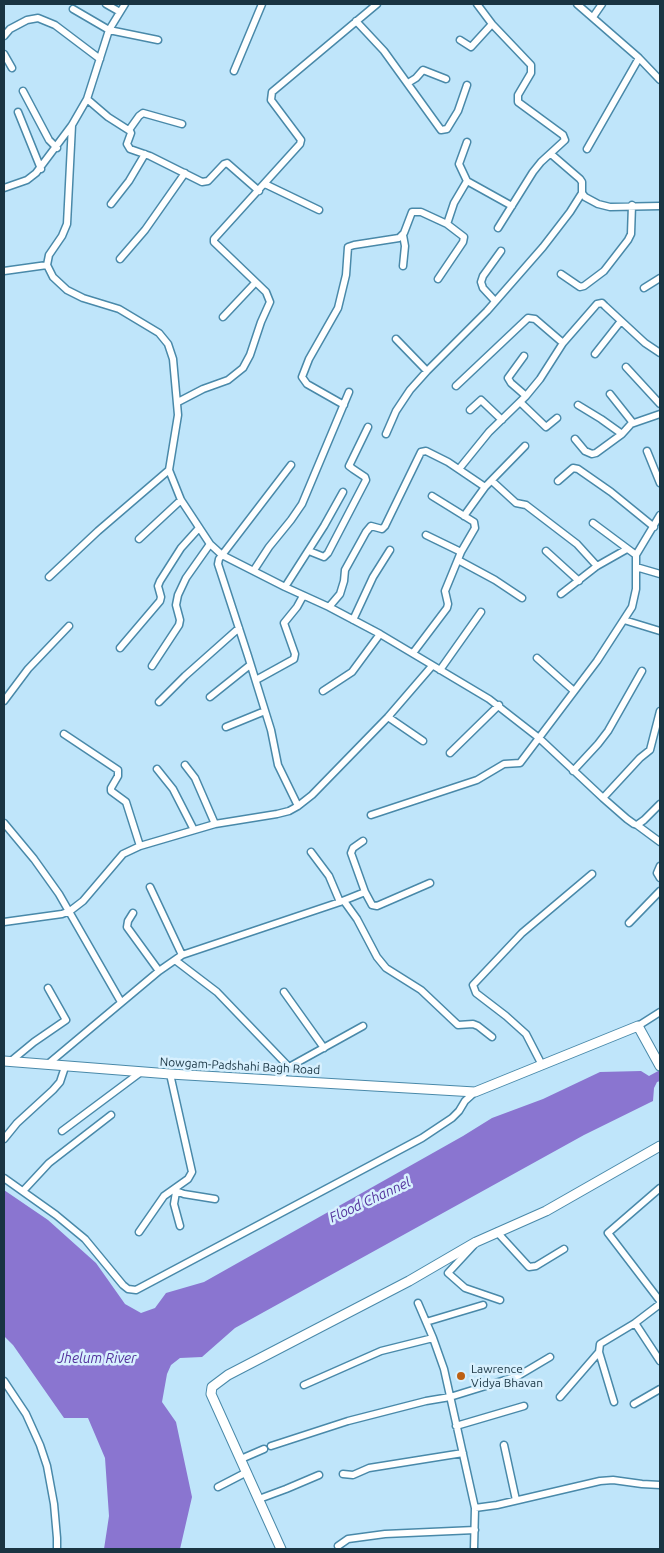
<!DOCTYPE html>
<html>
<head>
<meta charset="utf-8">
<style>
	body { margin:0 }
	#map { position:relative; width:664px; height:1553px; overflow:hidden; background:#bfe5fa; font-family:Ubuntu,sans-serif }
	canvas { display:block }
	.frame { position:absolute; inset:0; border:5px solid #193442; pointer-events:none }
</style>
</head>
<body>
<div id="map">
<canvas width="664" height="1553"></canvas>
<div class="frame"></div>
</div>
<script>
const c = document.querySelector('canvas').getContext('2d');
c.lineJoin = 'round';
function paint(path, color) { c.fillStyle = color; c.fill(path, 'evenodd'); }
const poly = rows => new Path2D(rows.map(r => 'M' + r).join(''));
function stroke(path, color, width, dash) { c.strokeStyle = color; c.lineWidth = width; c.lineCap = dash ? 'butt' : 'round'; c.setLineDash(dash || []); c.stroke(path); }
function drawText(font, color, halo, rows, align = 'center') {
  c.font = font + ' Ubuntu,sans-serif'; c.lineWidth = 5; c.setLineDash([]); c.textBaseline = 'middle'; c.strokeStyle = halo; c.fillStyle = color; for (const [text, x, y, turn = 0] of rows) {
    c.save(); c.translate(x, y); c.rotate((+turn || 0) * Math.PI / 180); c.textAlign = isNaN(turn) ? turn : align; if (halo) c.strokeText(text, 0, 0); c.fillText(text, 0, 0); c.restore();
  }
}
paint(poly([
	[660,1070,660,1081,657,1082,654,1088,653,1101,584,1135,235,1328,202,1357,180,1358,171,1365,167,1374,162,1402,176,1422,192,1497,180,1549,104,1549,109,1516,105,1458,88,1418,64,1418,13,1345,4,1336,4,1190,48,1220,96,1263,125,1304,141,1313,155,1308,166,1293,204,1282,463,1136,492,1118,543,1099,600,1072,641,1071,649,1076]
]), '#8a75d0');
const street = poly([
	[106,4,120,12],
	[477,4,492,24,531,65,531,73,518,95,518,102,563,135,565,140,541,162,533,172,498,228],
	[577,4,639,58,660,80],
	[73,9,109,30,158,40],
	[593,17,602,4],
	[356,21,384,51,441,130,447,129,458,111,467,85],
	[4,36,10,29,27,20,38,18,55,25,100,59],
	[460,40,471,47,492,24],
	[4,54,12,68],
	[234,71,262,4],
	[408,83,416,78,423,70,446,79],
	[23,91,49,140,57,148],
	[87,99,108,117,130,131,131,133,127,144,130,149,150,156,202,182,208,181,224,164,227,163,259,191],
	[18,112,41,169],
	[72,125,67,224,62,236,49,255,47,265,53,277,67,290,83,298,119,309,159,333,168,344,173,359,178,415,169,470,181,500,210,544,222,555,285,587,329,607,380,634,489,699,539,738,603,798,627,819,634,824,637,825,644,820,660,804],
	[129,130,139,116,143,113,182,124],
	[467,142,459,164,467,181,512,206],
	[587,149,639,58],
	[551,154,580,179,582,182,582,193,585,197,598,204,610,207,660,206],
	[265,184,319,210],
	[4,188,27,180,36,173,72,125,87,99,109,30,125,4],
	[111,204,129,181,145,154],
	[447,224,454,203,467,181],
	[403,235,405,246,403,266],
	[120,259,145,230,185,173],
	[4,271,47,265],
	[561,274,580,287,584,286,604,271,628,240,631,234,632,205],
	[644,288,660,278],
	[495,301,483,288,481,282,483,276,501,251],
	[223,317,255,283],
	[396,339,427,371],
	[595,354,621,321],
	[524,356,508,378,511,383,526,396],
	[626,367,660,404],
	[456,386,528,318,535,319,563,343],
	[610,394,633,423],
	[178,402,203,389,228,380,243,368,250,355,261,322,270,302,266,292,214,242,214,239,300,144,301,140,271,100,272,92,377,4],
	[520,402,546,427,557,418],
	[344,405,307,384,302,377,309,359,338,308,346,275,348,247,354,245,399,238,404,233,412,212,421,212,447,224,464,237,463,242,438,279],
	[578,405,601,419,622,434],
	[470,410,481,400,502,420],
	[386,434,396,411,410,390,427,371,487,311,543,247,570,212,582,193],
	[575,439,585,451,592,454,596,453,622,434,631,424,660,414],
	[647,451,660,483],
	[291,465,219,559,218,564,248,656,271,730,278,765,298,806],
	[459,469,489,432,526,396,540,379,563,343,597,304,602,303,605,306,645,343,660,353],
	[492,481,516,503,526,505,577,544,597,566],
	[558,481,573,468,578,469,611,492,654,527],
	[464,516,485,487,525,446],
	[593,523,636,555],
	[426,535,461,552],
	[139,539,181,500],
	[309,551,324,557,328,553,366,480,365,477,353,469,349,466,368,427],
	[546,551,579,581],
	[458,560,495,580,522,598],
	[636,567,660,574],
	[254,570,269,547,291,520,302,504,349,392],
	[49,577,98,531,169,470],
	[285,587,324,526,343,492],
	[561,594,597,566,627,549],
	[329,607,340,594,344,581,345,570,366,532,371,526,382,529,385,526,421,452,426,451,448,462,485,487],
	[353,620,373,577,390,550],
	[624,620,660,631],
	[120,648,160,601,161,597,158,586,160,581,181,548,199,528],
	[413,653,447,608,448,604,445,591,461,552,475,528,474,522,432,496],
	[537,658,574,691],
	[152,666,179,625,180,620,176,605,178,595,186,578,210,544],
	[440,670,481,612],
	[256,680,294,659,295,654,284,623,297,607,303,596],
	[323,691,352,672,380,634],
	[210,697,250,665],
	[4,701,28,669,69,626],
	[159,702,185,676,239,628],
	[388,717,423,741],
	[226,727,265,711],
	[64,734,118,770,118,776,111,788,111,791,126,802,140,846],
	[450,753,499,705],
	[185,765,195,778,215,824],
	[157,769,173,789,194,830],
	[573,771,598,744,608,731,642,671],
	[603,798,640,758,650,750,660,711],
	[371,815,477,780,504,764,520,763,597,661,632,607,636,589,636,555,660,515],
	[4,823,34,859,59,894,121,1002],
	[637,825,660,842],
	[363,841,353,848,351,853,365,892],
	[311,852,329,876,340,902],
	[660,866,657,873,660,878],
	[150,887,182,955],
	[344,901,357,919,377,957,386,968,421,990,458,1025,473,1024,478,1026,492,1037],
	[133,913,128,921,127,927,159,971],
	[4,922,62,914,70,911,83,901,123,854,140,846,215,824,277,814,289,811,298,806,312,795,388,717,432,666],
	[629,923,660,891],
	[175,960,217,992,289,1067],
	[284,992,324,1048],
	[638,1026,660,1012],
	[11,1061,34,1042,66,1020,48,988],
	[48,1064,159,971,182,955,340,902,365,892,372,905,377,906,430,883],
	[542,1065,526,1034,506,1016,476,993,473,985,522,933,592,874],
	[279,1080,289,1067,363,1026],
	[62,1131,141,1072],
	[4,1139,17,1123,53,1090,60,1082,65,1067],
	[4,1178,56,1215,85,1239,123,1285,128,1289,136,1290,422,1138,452,1118,459,1111,465,1101,475,1092],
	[660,1188,608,1233,660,1301],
	[173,1190,184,1194,215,1199],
	[23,1191,49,1163,111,1115],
	[176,1192,174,1204,180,1226],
	[139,1232,164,1196,188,1179,192,1172,170,1074],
	[497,1232,529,1267,536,1266,564,1249],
	[473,1246,448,1273,465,1288,500,1300],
	[418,1303,433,1338,444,1369,475,1508,474,1549],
	[426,1322,483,1305],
	[635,1323,660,1361],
	[4,1381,26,1414,40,1445,47,1466,54,1504,57,1538,57,1549],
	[304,1385,381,1351,433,1338],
	[560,1397,599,1352],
	[614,1402,599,1352,600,1344,635,1323,660,1304],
	[634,1404,660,1389],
	[456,1426,524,1406],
	[504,1445,516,1500],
	[271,1446,348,1421,426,1401,450,1397,518,1376,550,1357],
	[241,1459,264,1449],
	[343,1474,353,1475,369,1468,463,1453],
	[218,1487,247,1472],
	[259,1499,286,1489,319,1475],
	[475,1508,497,1505,600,1481,613,1480,642,1484,660,1485],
	[338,1546,348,1539,385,1534,475,1530]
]);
const secondary = poly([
	[4,1061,170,1074,475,1092,638,1026,660,1066],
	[281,1549,211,1394,212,1387,228,1375,409,1281,476,1242,546,1211,660,1146]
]);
stroke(street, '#4989a9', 9);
stroke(secondary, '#4989a9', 11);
stroke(street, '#fff', 6);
stroke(secondary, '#fff', 9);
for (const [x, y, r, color] of [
	[461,1376,5,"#bd6013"]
]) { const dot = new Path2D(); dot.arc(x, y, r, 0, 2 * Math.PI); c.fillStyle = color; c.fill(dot); stroke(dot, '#d7f0fe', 2); }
drawText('12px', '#193442', '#d7f0fe', [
	["Nowgam-Padshahi Bagh Road",240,1066,3]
]);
drawText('12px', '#193442', '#d7f0fe', [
	["Lawrence",471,1369],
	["Vidya Bhavan",471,1383]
], 'left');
drawText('italic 14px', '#53319c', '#d7f0fe', [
	["Flood Channel",370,1200,-25],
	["Jhelum River",97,1358]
]);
</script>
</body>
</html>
